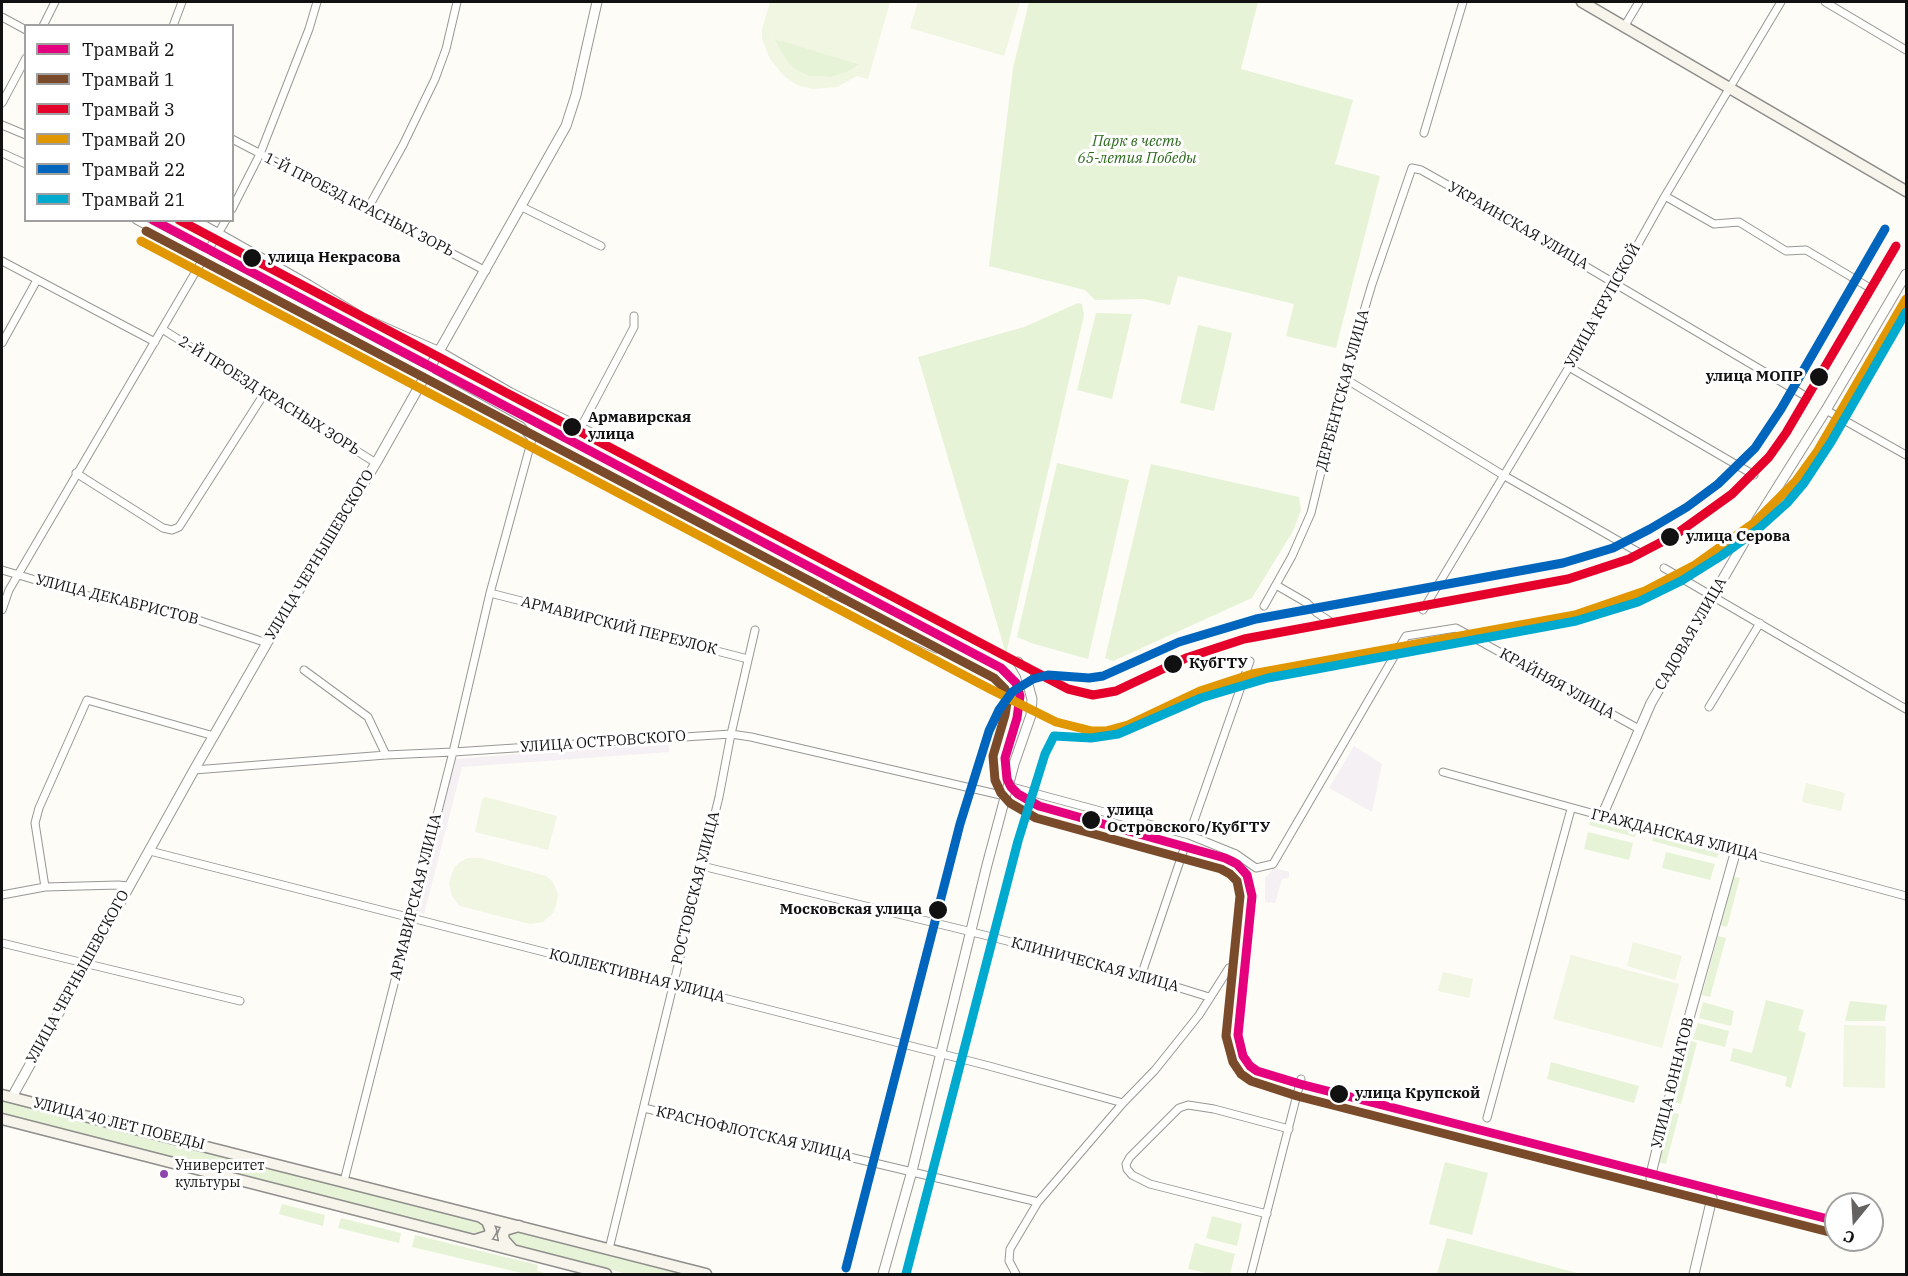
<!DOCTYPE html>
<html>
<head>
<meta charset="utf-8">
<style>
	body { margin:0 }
	#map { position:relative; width:1908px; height:1276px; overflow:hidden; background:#fdfcf7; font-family:"IBM Plex Serif",serif }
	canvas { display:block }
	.frame { position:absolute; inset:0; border:3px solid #111; pointer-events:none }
	.legend { position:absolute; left:24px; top:24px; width:210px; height:198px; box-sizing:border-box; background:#fff; border:2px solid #a0a0a0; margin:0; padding:8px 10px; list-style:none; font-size:18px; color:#111 }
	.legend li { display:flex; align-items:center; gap:12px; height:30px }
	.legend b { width:30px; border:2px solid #a0a0a0 }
	.north { position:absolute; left:1824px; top:1192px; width:60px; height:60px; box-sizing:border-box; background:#fff; border:2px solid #a0a0a0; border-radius:50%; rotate:198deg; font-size:16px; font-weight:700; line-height:24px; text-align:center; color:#111 }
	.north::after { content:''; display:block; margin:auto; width:21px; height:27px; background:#646362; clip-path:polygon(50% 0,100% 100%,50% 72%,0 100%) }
</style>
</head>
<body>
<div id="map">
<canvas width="1908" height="1276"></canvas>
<div class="frame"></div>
<ul class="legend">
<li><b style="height:8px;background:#e5007d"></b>Трамвай 2</li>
<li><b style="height:8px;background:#7a4b2a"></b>Трамвай 1</li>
<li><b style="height:8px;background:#e4002b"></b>Трамвай 3</li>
<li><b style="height:8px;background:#e09702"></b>Трамвай 20</li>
<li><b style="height:8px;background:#0065bd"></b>Трамвай 22</li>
<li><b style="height:8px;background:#00a9ce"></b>Трамвай 21</li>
</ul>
<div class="north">С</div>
</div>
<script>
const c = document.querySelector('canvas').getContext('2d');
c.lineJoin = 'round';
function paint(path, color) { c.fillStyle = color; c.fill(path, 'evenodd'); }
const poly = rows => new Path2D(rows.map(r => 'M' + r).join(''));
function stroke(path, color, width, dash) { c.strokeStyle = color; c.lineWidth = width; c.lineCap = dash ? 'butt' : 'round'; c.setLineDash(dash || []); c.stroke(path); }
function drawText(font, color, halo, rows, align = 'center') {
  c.font = font + ' "IBM Plex Serif",serif'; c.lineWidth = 6; c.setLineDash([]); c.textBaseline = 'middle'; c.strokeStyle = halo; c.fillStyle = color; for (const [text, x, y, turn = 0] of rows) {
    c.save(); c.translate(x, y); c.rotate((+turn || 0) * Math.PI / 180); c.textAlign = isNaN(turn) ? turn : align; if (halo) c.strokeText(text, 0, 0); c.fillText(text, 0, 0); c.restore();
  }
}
paint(poly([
	[669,742,669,752,462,767,424,914,416,911,456,759],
	[1354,746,1382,764,1372,812,1329,788],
	[1274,868,1289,872,1289,878,1282,879,1275,903,1265,902,1265,878]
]), '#f5f0f3');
paint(poly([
	[1029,2,1258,2,1241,69,1353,100,1335,164,1380,176,1336,348,1286,336,1294,304,1178,276,1170,305,1144,299,1095,300,1085,290,989,266,1013,68],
	[773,38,859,64,850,71,832,77,808,76,796,70,787,62],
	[1078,303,1082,304,1084,315,1006,654,918,357,1024,327],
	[1096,313,1132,314,1112,399,1077,390],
	[1198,325,1232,333,1214,411,1180,403],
	[1057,463,1129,480,1088,659,1034,644,1017,637],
	[1151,464,1299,497,1301,510,1293,531,1252,598,1113,661,1105,658],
	[1591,818,1637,830,1635,837,1589,825],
	[1588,832,1633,843,1629,860,1584,849],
	[1654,833,1719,851,1717,858,1652,841],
	[1666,852,1715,864,1710,880,1662,868],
	[1732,876,1740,878,1727,927,1720,925],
	[1718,936,1726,938,1710,997,1702,995],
	[1766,1000,1804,1010,1798,1030,1806,1033,1791,1088,1785,1086,1787,1077,1730,1061,1733,1048,1752,1053],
	[1850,1001,1887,1005,1885,1021,1845,1021],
	[1703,1002,1734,1011,1731,1026,1699,1018],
	[1698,1023,1729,1031,1725,1047,1693,1039],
	[1689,1040,1697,1043,1681,1104,1673,1102],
	[1551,1062,1639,1086,1634,1103,1547,1079],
	[2,1101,479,1221,483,1224,484,1231,479,1235,474,1235,2,1115],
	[1671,1112,1679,1114,1666,1164,1658,1162],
	[1445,1162,1488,1173,1472,1235,1429,1224],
	[282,1204,325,1215,323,1226,279,1214],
	[1212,1216,1242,1224,1237,1246,1206,1238],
	[341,1218,401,1233,399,1243,338,1228],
	[517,1231,680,1274,627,1274,514,1244,509,1239,509,1236,512,1232],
	[415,1235,538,1265,537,1271,543,1272,542,1274,526,1274,412,1247],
	[1447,1238,1581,1274,1437,1274],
	[1195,1243,1235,1254,1230,1274,1211,1274,1188,1269]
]), '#e7f3d7');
paint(poly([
	[770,2,890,2,868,79,857,76,837,87,812,89,797,85,784,76,770,59,762,39,762,29],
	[773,39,774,39,859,64,850,71,832,77,808,76,796,70,787,62],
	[918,2,1020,2,1004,56,910,28],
	[1806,783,1845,793,1841,811,1802,802],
	[485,797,557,816,548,850,475,832,482,800],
	[468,858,481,858,546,876,553,882,558,894,556,905,553,913,543,922,530,924,460,906,452,896,449,883,454,868,460,862],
	[1633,942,1682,956,1675,980,1627,966],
	[1571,955,1679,984,1662,1048,1553,1019],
	[1443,972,1473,979,1469,998,1438,991],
	[1844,1025,1886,1026,1885,1088,1843,1087]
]), '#f0f6e1');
const minor = poly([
	[1825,2,1906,50],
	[2,17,26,30],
	[43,26,55,2],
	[173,26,182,2],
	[1624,27,1639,2],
	[2,103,26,58],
	[2,125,26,135],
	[1424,133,1463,2],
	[232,139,486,271],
	[2,153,26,164],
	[1665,196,1714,224,1739,222,1786,251,1806,250,1870,288],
	[522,207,601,246],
	[232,209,260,154,309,29,317,2],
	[367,210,403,145,435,79,446,49,457,2],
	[136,220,427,374,521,426,532,439,490,593,453,752,344,1181],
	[196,220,309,284,363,317,440,351,511,392,605,439],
	[2,261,155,342],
	[162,329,376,463],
	[2,343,37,280],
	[1569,367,1754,475],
	[1344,378,1503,475,1638,552],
	[1826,410,1906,455],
	[581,427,634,327,634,316],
	[76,473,163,528,172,530,179,527,264,394],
	[1664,568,1906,709],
	[2,570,89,596,180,614,267,643],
	[1276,585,1307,603,1317,613,1331,622],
	[490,593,748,659],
	[829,601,936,649],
	[1264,606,1292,556,1311,513,1344,378,1372,284,1412,168,1421,170,1453,188,1807,397],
	[2,610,9,590,226,220],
	[1423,610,1569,367,1665,196,1781,2],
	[304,670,368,717,386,755],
	[1709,707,1760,623],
	[194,770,386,755,453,752,731,734,751,737,1005,796],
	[1443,772,1602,816],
	[1008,786,1189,835,1236,854,1256,868,1273,864,1406,636,1456,628,1639,729],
	[1189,835,1250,661],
	[1736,850,1906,896],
	[150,851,989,1066,1123,1103],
	[702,866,984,935,1141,976,1209,997],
	[45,887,35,823,39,808,87,700,214,736],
	[2,895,45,887,118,885,129,886],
	[2,943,240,1001],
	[1141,976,1184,849],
	[644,1108,1038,1202],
	[1487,1118,1571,809],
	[1267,1214,1150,1184,1132,1175,1127,1169,1126,1164,1130,1157,1179,1108,1188,1105,1214,1109,1289,1129],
	[609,1249,719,797,731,734,755,630],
	[1016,1274,1009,1261,1010,1249,1038,1202,1123,1103,1155,1070,1199,1015,1229,968],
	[1251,1274,1301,1079]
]);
const tertiary = poly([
	[12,1097,194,770,267,643,376,463,566,126,576,95,597,2],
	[883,1274,912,1171,987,865,1014,764,1031,715,1032,699,1025,674,1018,662],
	[1694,1274,1712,1198,1657,1184,1651,1179,1651,1174,1689,1018,1736,850,1602,816,1651,703,1757,520,1826,410,1906,274]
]);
const secondary = poly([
	[1582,2,1906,191],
	[2,1095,706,1274],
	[2,1119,606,1274],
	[475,1240,488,1236,491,1231,487,1221,481,1217],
	[513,1250,504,1240,503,1235,505,1230,519,1226]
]);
stroke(minor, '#979795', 9);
stroke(tertiary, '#979795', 11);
stroke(secondary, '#8e8d8b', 13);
stroke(minor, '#fffffe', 7);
stroke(tertiary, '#fffffe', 9);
stroke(secondary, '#f6f4eb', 10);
stroke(poly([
	[153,220,1001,668,1016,683,1020,696,1017,718,1005,758,1007,779,1011,787,1018,794,1039,806,1225,858,1237,864,1247,875,1252,896,1238,1035,1243,1056,1250,1066,1257,1071,1300,1084,1836,1221]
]), '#e5007d', 9);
stroke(poly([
	[146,231,994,678,1005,689,1008,697,1005,715,993,756,995,780,1001,793,1010,803,1036,818,1221,869,1230,874,1237,881,1240,896,1226,1036,1233,1062,1241,1074,1251,1081,1297,1096,1833,1233]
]), '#7a4b2a', 9);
stroke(poly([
	[179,220,1007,657,1068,689,1093,695,1116,691,1186,658,1244,639,1568,579,1629,559,1675,535,1732,494,1769,457,1786,433,1896,246]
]), '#e4002b', 9);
stroke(poly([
	[141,241,990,689,1056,722,1092,731,1106,731,1128,725,1200,691,1252,674,1575,615,1645,591,1695,565,1754,523,1796,481,1817,452,1906,299]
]), '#e09702', 9);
stroke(poly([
	[846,1268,960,824,989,731,999,710,1012,692,1033,679,1048,675,1089,678,1103,676,1179,642,1256,619,1563,563,1613,548,1650,529,1687,507,1718,484,1755,448,1781,409,1885,229]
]), '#0065bd', 9);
stroke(poly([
	[906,1274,1018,841,1045,754,1054,736,1091,738,1118,734,1201,698,1268,678,1576,621,1638,602,1681,581,1721,556,1757,530,1787,503,1804,483,1831,442,1906,312]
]), '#00a9ce', 9);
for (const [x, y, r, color] of [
	[252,258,10,"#111"],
	[1819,377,10,"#111"],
	[572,427,10,"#111"],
	[1670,537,10,"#111"],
	[1173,664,10,"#111"],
	[1091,820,10,"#111"],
	[938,910,10,"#111"],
	[1339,1094,10,"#111"],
	[164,1174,5,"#8e44ad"]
]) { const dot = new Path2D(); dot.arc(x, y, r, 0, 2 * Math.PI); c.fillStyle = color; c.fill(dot); stroke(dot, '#fff', 2); }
drawText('14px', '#111', '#fff', [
	["Университет",175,1166],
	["культуры",175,1183]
], 'left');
drawText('italic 15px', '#2f6b1f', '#fff', [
	["Парк в честь",1137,142],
	["65-летия Победы",1137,159]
]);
drawText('15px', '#111', '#fff', [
	["1-Й ПРОЕЗД КРАСНЫХ ЗОРЬ",359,205,27],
	["УКРАИНСКАЯ УЛИЦА",1518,226,30],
	["УЛИЦА КРУПСКОЙ",1603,306,-61],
	["ДЕРБЕНТСКАЯ УЛИЦА",1343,390,-75],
	["2-Й ПРОЕЗД КРАСНЫХ ЗОРЬ",269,396,32],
	["УЛИЦА ЧЕРНЫШЕВСКОГО",320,555,-59],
	["УЛИЦА ДЕКАБРИСТОВ",117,600,14],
	["АРМАВИРСКИЙ ПЕРЕУЛОК",619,626,14],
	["САДОВАЯ УЛИЦА",1691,634,-60],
	["КРАЙНЯЯ УЛИЦА",1557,684,29],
	["УЛИЦА ОСТРОВСКОГО",603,742,-4],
	["ГРАЖДАНСКАЯ УЛИЦА",1675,835,14],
	["РОСТОВСКАЯ УЛИЦА",696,888,-76],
	["АРМАВИРСКАЯ УЛИЦА",416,897,-76],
	["КЛИНИЧЕСКАЯ УЛИЦА",1095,965,15],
	["КОЛЛЕКТИВНАЯ УЛИЦА",637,976,14],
	["УЛИЦА ЧЕРНЫШЕВСКОГО",78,977,-61],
	["УЛИЦА ЮННАТОВ",1673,1083,-76],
	["УЛИЦА 40 ЛЕТ ПОБЕДЫ",119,1124,14],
	["КРАСНОФЛОТСКАЯ УЛИЦА",754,1134,13]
]);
drawText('bold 15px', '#111', '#fff', [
	["улица Некрасова",268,258],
	["улица МОПР",1803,377,"right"],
	["Армавирская",588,418],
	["улица",588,435],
	["улица Серова",1686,537],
	["КубГТУ",1189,664],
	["улица",1107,811],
	["Островского/КубГТУ",1107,828],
	["Московская улица",922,910,"right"],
	["улица Крупской",1355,1094]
], 'left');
</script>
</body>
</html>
